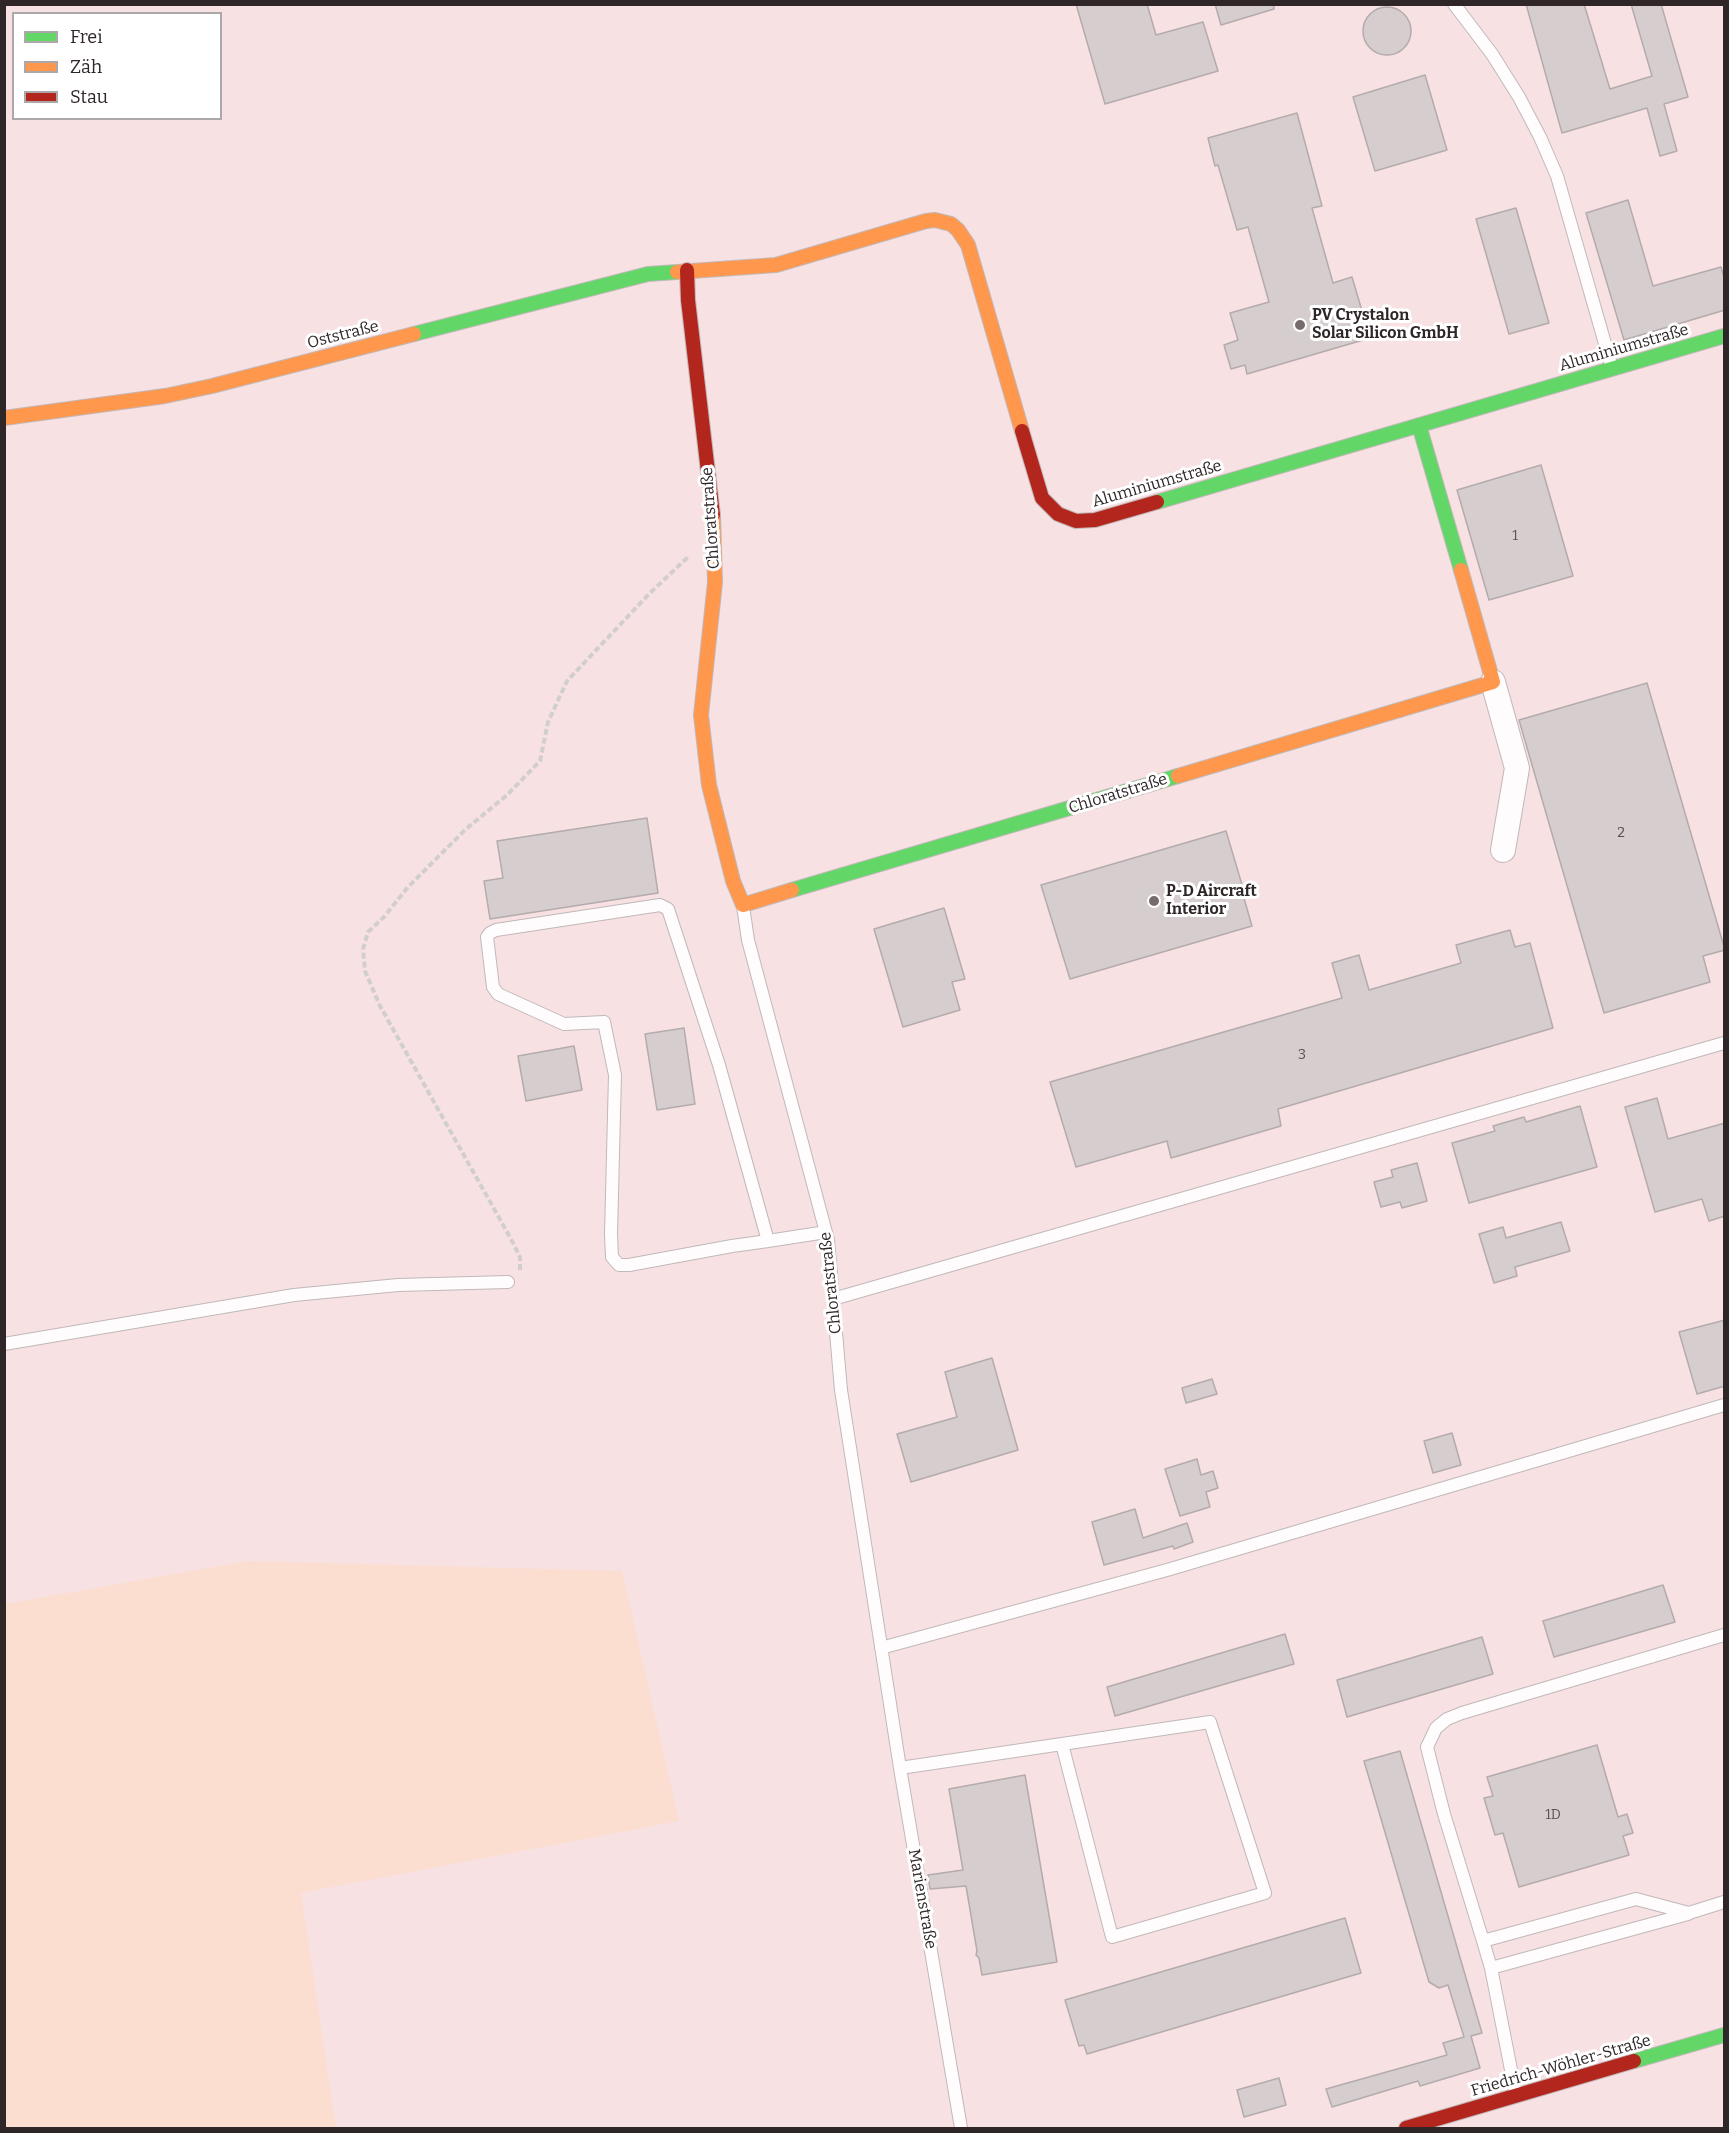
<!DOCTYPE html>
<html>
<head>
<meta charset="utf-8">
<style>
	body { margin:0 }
	#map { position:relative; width:1729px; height:2133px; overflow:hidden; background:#f9eeef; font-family:Bitter,serif }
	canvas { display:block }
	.frame { position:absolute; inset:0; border:6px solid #2f2627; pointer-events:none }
	.legend { position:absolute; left:12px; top:12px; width:210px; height:108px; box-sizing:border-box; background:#fff; border:2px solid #aca8a9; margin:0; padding:8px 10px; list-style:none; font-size:18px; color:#2f2627 }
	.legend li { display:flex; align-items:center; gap:12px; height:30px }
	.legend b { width:30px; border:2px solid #aca8a9 }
</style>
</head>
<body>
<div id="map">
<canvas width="1729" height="2133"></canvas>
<div class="frame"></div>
<ul class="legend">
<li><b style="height:8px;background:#63d668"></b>Frei</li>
<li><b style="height:8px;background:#ff974d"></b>Zäh</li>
<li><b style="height:8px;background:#b3261e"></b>Stau</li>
</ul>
</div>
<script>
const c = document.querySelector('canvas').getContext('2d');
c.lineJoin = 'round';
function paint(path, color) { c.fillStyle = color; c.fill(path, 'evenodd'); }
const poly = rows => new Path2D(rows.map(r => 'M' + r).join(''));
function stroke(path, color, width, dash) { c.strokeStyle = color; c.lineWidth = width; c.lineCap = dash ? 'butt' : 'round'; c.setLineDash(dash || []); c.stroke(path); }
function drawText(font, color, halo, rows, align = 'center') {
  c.font = font + ' Bitter,serif'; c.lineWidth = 6; c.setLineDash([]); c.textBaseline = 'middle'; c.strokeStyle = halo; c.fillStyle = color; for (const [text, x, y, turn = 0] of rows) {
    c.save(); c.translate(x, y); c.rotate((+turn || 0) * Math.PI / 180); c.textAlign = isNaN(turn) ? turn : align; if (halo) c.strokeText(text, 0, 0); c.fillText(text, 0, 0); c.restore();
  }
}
paint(poly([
	[5,5,1724,5,1724,2128,5,2128],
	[14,14,220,14,220,118,14,118]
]), '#f8e1e3');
paint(poly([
	[248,1561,622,1571,679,1821,301,1893,336,2128,5,2128,5,1604]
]), '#fbded0');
const building = poly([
	[1076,4,1147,4,1156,35,1203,22,1218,71,1105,104,1076,4],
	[1215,4,1274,4,1274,9,1221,25,1215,4],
	[1526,4,1584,4,1610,89,1652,76,1631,4,1661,4,1688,97,1664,104,1677,151,1660,156,1647,108,1562,133,1526,4],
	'1363 31a24 24 0 1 1 48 0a24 24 0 1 1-48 0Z',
	[1425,75,1447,150,1375,171,1353,97,1425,75],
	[1297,113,1322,206,1312,208,1333,283,1352,277,1370,338,1247,374,1245,365,1231,369,1224,345,1238,340,1230,313,1269,302,1248,227,1237,230,1218,165,1215,166,1208,138,1297,113],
	[1628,200,1653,286,1721,267,1725,281,1725,310,1624,340,1586,213,1628,200],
	[1516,208,1549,323,1509,334,1476,219,1516,208],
	[1541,465,1573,576,1489,600,1457,490,1541,465],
	[1647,683,1725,950,1703,956,1710,982,1604,1013,1519,720,1647,683],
	[647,818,658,893,490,919,484,881,503,878,497,841,647,818],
	[1226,831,1243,888,1241,888,1252,926,1070,979,1041,885,1226,831],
	[944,908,965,979,952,982,960,1010,903,1027,874,929,944,908],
	[1510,930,1515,947,1530,943,1553,1028,1278,1109,1281,1126,1171,1158,1167,1141,1076,1167,1050,1082,1342,998,1332,963,1359,955,1369,990,1461,963,1456,945,1510,930],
	[684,1028,695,1104,657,1110,645,1034,684,1028],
	[574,1046,582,1090,526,1101,518,1056,574,1046],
	[1657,1098,1668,1139,1725,1123,1725,1216,1709,1221,1702,1199,1655,1212,1625,1107,1657,1098],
	[1580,1106,1597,1167,1469,1203,1452,1143,1495,1131,1493,1126,1524,1117,1526,1122,1580,1106],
	[1417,1163,1427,1201,1402,1208,1400,1202,1381,1207,1374,1182,1393,1177,1391,1170,1417,1163],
	[1561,1222,1570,1251,1515,1267,1517,1276,1494,1283,1479,1234,1503,1227,1506,1238,1561,1222],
	[1725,1320,1725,1386,1697,1394,1679,1332,1725,1320],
	[992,1358,1018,1450,911,1482,897,1434,957,1417,945,1372,992,1358],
	[1212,1379,1217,1394,1186,1403,1182,1388,1212,1379],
	[1452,1433,1461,1465,1433,1473,1424,1441,1452,1433],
	[1197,1459,1201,1475,1213,1471,1218,1488,1206,1492,1210,1507,1180,1516,1165,1469,1197,1459],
	[1135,1509,1143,1538,1187,1523,1193,1542,1174,1549,1173,1546,1104,1565,1092,1522,1135,1509],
	[1663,1585,1675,1622,1554,1657,1543,1621,1663,1585],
	[1285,1634,1294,1664,1115,1716,1107,1687,1285,1634],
	[1482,1637,1493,1674,1347,1717,1337,1680,1482,1637],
	[1597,1745,1618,1817,1627,1814,1633,1833,1623,1836,1629,1855,1519,1887,1503,1833,1495,1835,1484,1798,1493,1796,1487,1777,1597,1745],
	[1400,1751,1482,2033,1471,2036,1480,2068,1420,2086,1418,2081,1332,2107,1326,2089,1447,2055,1443,2043,1464,2037,1448,1985,1439,1988,1429,1982,1364,1761,1400,1751],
	[1025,1775,1057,1962,982,1975,979,1958,976,1955,977,1951,966,1886,930,1889,928,1875,963,1870,949,1789,1025,1775],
	[1345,1918,1361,1973,1087,2054,1084,2045,1079,2046,1065,2000,1345,1918],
	[1279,2078,1286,2105,1244,2117,1237,2090,1279,2078]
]);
paint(building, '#d6cdcf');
stroke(building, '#b4abac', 1.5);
const lane = poly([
	[1454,4,1492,54,1519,97,1540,137,1557,176,1612,368],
	[743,906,748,940,828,1240,841,1390,900,1768,961,2128],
	[768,1241,719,1065,668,909,660,905,496,930,490,933,487,937,493,987,498,994,564,1024,604,1022,615,1075,611,1234,612,1257,619,1265,629,1265,732,1246,768,1241,826,1232],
	[833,1299,1724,1043],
	[4,1344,294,1295,398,1285,508,1282],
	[1724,1635,1462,1713,1447,1719,1436,1728,1427,1747,1444,1814,1483,1941,1636,1899,1689,1913,1724,1902],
	[881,1648,1167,1570,1724,1405],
	[900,1768,1062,1744,1210,1722,1265,1893,1112,1937,1062,1744],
	[1483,1941,1491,1968,1516,2095],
	[1491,1968,1688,1914]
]);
const street = poly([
	[1493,682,1517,768,1503,850]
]);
const fast = poly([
	[414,334,648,274,677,272],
	[1419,425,1461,570],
	[1157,502,1724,336],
	[792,890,1178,776],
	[1634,2061,1724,2035]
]);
const slow = poly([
	[677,272,776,265,926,221,935,220,951,224,958,230,968,245,1022,431],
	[4,418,165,396,212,386,414,334],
	[713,515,715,582,701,715,709,785,733,881,743,905,792,890],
	[1178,776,1493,682,1461,570]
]);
const jam = poly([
	[687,270,688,300,713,515],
	[1022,431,1042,498,1058,514,1076,521,1095,520,1157,502],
	[1406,2128,1634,2061]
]);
stroke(lane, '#c1b8b8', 14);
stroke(street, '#c1b8b8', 26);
stroke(fast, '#c1b8b8', 16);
stroke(slow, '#c1b8b8', 16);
stroke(jam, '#c1b8b8', 16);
stroke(poly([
	[520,1270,520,1257,511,1239,380,1006,365,971,363,949,368,932,384,917,408,887,466,829,507,795,540,761,548,722,567,681,649,594,688,557]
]), '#d3cece', 4, [6, 3]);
stroke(lane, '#fefcfd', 12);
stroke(street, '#fefcfd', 24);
stroke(fast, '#63d668', 14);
stroke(slow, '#ff974d', 14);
stroke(jam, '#b3261e', 14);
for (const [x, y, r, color] of [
	[1300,325,6,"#766c6d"],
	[1154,901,6,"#766c6d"]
]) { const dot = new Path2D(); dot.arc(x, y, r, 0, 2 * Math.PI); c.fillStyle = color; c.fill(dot); stroke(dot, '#fff', 2); }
drawText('14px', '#595051', null, [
	["1",1515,536],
	["2",1621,833],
	["3",1302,1055],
	["1D",1553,1815]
]);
drawText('bold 16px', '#2f2627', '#fff', [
	["PV Crystalon",1312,316],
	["Solar Silicon GmbH",1312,334],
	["P-D Aircraft",1166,892],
	["Interior",1166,910]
], 'left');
drawText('16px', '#2f2627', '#fff', [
	["Oststraße",343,335,-14],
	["Aluminiumstraße",1624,348,-16],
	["Aluminiumstraße",1157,484,-16],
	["Chloratstraße",711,518,-94],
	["Chloratstraße",1118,794,-17],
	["Chloratstraße",831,1283,-96],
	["Marienstraße",922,1899,80],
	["Friedrich-Wöhler-Straße",1561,2066,-16]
]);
</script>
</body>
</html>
